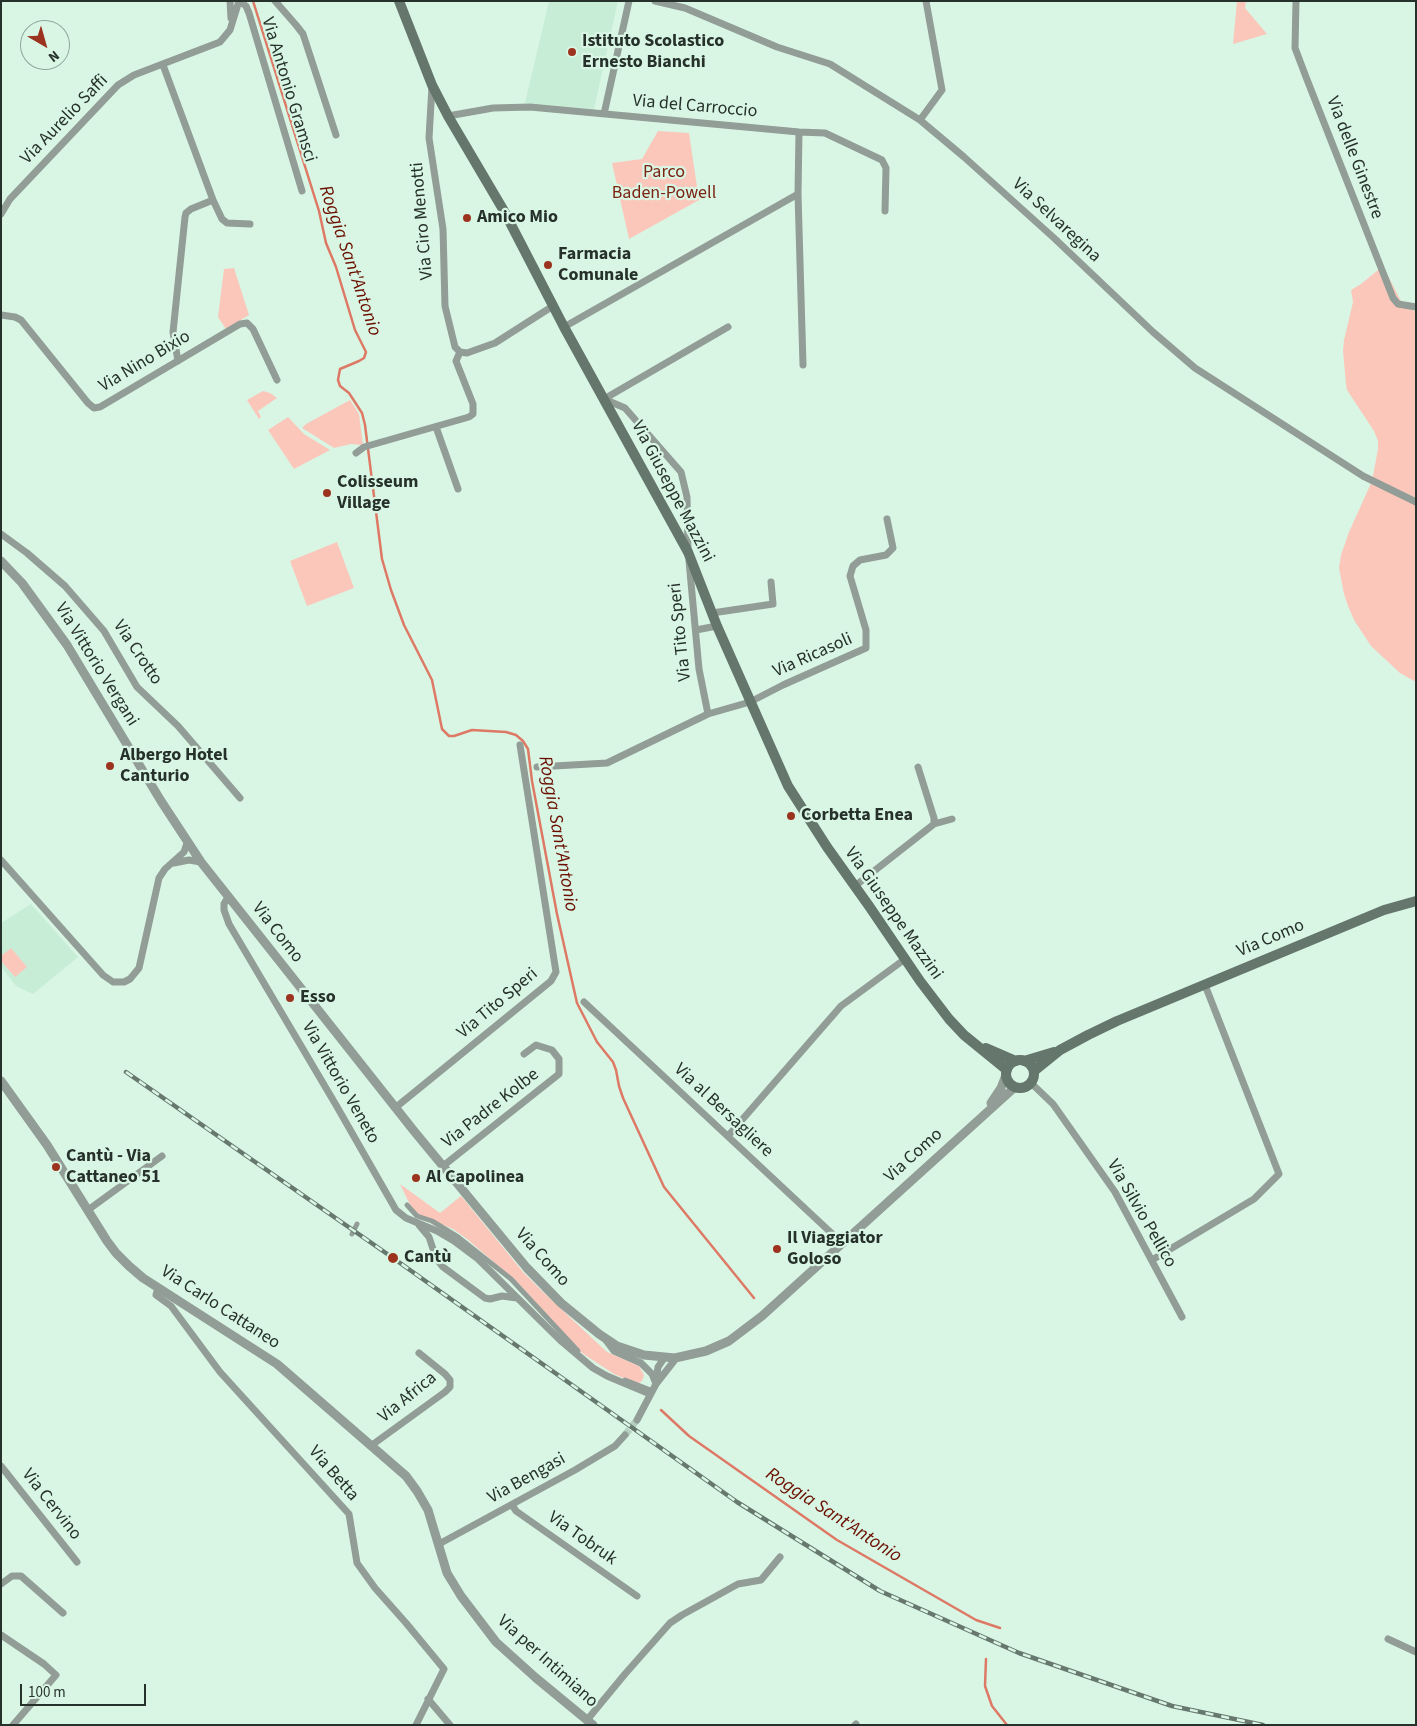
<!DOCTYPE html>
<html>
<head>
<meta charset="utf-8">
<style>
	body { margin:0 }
	#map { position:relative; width:1417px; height:1726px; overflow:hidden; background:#d9f6e5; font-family:"Source Sans 3",sans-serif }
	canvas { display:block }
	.frame { position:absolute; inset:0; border:2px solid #26312b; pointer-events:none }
	.north { position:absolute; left:20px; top:20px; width:50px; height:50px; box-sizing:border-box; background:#d9f6e5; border:1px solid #91a79b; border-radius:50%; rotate:142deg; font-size:14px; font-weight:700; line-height:20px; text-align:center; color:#26312b }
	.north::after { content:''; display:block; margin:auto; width:18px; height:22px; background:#9c331f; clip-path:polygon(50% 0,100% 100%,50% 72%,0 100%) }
	.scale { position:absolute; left:20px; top:1684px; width:126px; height:22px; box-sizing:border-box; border:2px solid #26312b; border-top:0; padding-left:6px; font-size:15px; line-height:18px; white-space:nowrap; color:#26312b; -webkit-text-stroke:4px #d9f6e5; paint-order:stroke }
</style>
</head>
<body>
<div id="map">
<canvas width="1417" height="1726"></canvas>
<div class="frame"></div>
<div class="north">N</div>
<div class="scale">100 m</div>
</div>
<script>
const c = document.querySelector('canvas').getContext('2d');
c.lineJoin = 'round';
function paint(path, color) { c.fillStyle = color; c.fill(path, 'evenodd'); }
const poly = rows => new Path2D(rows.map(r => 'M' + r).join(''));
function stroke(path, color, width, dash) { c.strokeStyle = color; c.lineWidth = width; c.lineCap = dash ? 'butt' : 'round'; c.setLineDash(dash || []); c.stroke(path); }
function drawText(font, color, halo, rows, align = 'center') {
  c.font = font + ' "Source Sans 3",sans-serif'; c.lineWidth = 4.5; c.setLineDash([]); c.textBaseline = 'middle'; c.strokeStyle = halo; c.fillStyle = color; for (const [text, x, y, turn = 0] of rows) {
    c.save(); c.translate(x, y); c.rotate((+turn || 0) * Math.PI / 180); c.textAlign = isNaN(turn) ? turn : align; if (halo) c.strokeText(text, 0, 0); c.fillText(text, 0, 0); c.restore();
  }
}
paint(poly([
	[549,1,618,1,594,109,525,103],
	[31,904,78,957,33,994,16,986,1,967,1,923]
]), '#c8edd7');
paint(poly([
	[1237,1,1246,1,1245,8,1267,34,1233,44],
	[658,131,689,133,699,200,629,239,612,163,642,159],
	[1383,266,1404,307,1415,311,1416,316,1416,682,1400,673,1371,646,1354,620,1348,606,1344,594,1339,568,1341,555,1349,532,1372,481,1378,449,1378,441,1374,431,1347,390,1346,384,1343,351,1344,340,1353,302,1351,290,1361,284],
	[234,268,249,315,226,329,218,317,224,269],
	[263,391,270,393,277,398,258,411,261,417,259,419,247,400],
	[350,400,359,414,363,445,351,444,334,448,302,428,306,424],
	[288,417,304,434,330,450,294,469,268,430],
	[337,542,354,588,307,606,290,561],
	[11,948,27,967,15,977,1,961,1,956],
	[400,1184,440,1213,461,1196,523,1272,543,1292,607,1352,639,1366,644,1375,642,1381,639,1383,633,1382,614,1374,582,1353,518,1283,467,1239,453,1229,417,1214,411,1207]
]), '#fbc7bb');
stroke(poly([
	[253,1,319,211,326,243,336,267,355,330,366,352,364,358,359,361,340,369,338,380,340,386,349,393,362,413,365,425,382,559,391,590,404,625,432,680,442,729,449,736,454,736,472,730,506,732,516,735,523,741,528,749,532,781,557,914,577,1003,597,1042,613,1062,616,1070,619,1086,623,1098,664,1187,754,1298],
	[661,1410,689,1436,837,1540,976,1620,1000,1628],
	[986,1659,985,1686,992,1706,1007,1725]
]), '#dd7965', 2.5);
stroke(poly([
	[625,1435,637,1420]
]), '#b5cfc0', 7, [7, 3.5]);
stroke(poly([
	[407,1205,417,1216,432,1221,458,1237,511,1279,578,1351],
	[352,1234,357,1224],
	[625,1380,653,1391]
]), '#919d96', 5);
stroke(poly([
	[230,1,231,18],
	[239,1,246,6,249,13,302,191],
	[275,1,296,25,303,34,336,135],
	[655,1,685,8,777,47,830,64,920,120,964,157,1054,238,1153,332,1195,368,1363,476,1416,502],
	[1296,1,1295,48,1306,77,1393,298,1398,304,1416,307],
	[163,65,213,200,222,219,227,223,250,224],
	[432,86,429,138,443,229,445,306,455,347,460,352,467,353,495,343,553,306],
	[604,114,629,1],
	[448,116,493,108,530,107,799,132,825,133,882,160,886,168,885,211],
	[920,120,942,90,926,1],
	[799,132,798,194,803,365],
	[1,214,10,199,118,85,134,75,220,42,230,30,239,1],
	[1,315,15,317,21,320,88,403,94,408,100,407,240,324,247,323,253,329,277,380],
	[564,327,798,194],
	[178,361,173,332,185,217,186,213,191,209,213,200],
	[604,399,625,408,681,472,687,497,688,551],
	[604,399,728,327],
	[436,427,458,489],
	[356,453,364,447,469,417,473,414,473,404,456,361,460,352],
	[1,534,27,553,65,586,104,631,137,687,178,726,240,798],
	[712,613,773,604,771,582],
	[696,630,717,626],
	[708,714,750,702,783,685,866,648,866,630,850,576,853,566,860,560,886,555,893,548,887,519],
	[537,767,607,763,708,714,699,669,689,561],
	[918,767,934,818,934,824],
	[1,860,103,975,113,982,124,982,130,979,139,968,159,878,165,869,184,852,187,843],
	[174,863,189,860,201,862],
	[855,886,934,824,952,819],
	[228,897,224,904,224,910,229,924,336,1105,396,1210,406,1218,437,1231,454,1241,478,1259,560,1340,593,1368,607,1376,650,1394],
	[584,1002,842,1243],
	[1031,1083,1053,1104,1115,1192,1182,1317],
	[395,1108,551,981,556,972,520,745],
	[728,1136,841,1006,905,959],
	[443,1166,559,1074,559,1059,552,1050,536,1045,524,1054],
	[88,1210,162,1156],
	[419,1225,429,1237,436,1258,443,1267,485,1298,490,1299,502,1296,517,1298],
	[1152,1260,1254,1199,1279,1174,1205,985],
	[158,1288,156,1295,171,1306,220,1372,349,1514,357,1563,375,1588,406,1623,444,1669,416,1725],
	[605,1339,614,1351,641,1363,652,1374,656,1384],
	[656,1381,658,1367,665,1357],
	[637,1420,656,1384,674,1361,675,1358],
	[372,1445,445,1392,450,1387,450,1380,445,1374,419,1353],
	[1,1466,77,1562],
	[512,1505,516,1511,637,1596],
	[439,1544,575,1470,615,1446,625,1435],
	[1,1584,12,1576,21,1576,63,1613],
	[1,1635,44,1664,56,1675,13,1725],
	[1388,1639,1416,1652],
	[428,1699,450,1725],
	[587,1720,625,1674,670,1623,682,1615,738,1584,761,1580,780,1557],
	[855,1725,856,1724]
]), '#919d96', 7);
stroke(poly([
	[1,561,22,583,67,645,161,801,201,862,414,1131,527,1268,561,1303,599,1334,617,1346,644,1355,675,1358,706,1351,729,1341,762,1316,1015,1087],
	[1,1081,47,1145,107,1241,116,1253,129,1266,143,1278,277,1364,406,1476,417,1491,428,1510,447,1573,461,1596,496,1642,536,1678,593,1725],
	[991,1103,1001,1088,1006,1075]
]), '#919d96', 9);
stroke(poly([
	[399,1,432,85,448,116,504,211,564,327,688,552,717,626,788,786,827,847,869,906,920,981,949,1019,964,1035,1007,1070],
	[986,1048,1016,1061],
	'1006 1074a14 14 0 1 1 28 0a14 14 0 1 1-28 0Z',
	[1024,1061,1054,1052],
	[1034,1071,1060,1050,1088,1035,1117,1021,1384,910,1416,901]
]), '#65766c', 10);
const rail = poly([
	[126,1072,393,1258,737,1502,880,1591,1019,1653,1172,1706,1263,1725]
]);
stroke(rail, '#67786e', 4.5);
stroke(rail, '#d9f6e5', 2.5, [8]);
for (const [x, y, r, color] of [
	[572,52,5,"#9c331f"],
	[467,218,5,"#9c331f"],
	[548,265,5,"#9c331f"],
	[327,493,5,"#9c331f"],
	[110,766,5,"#9c331f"],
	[791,816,5,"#9c331f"],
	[290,998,5,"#9c331f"],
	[56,1167,5,"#9c331f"],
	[416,1178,5,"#9c331f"],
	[777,1249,5,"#9c331f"],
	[393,1258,6,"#9c331f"]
]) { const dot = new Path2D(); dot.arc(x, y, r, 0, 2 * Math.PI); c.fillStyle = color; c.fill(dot); stroke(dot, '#d9f6e5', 2); }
drawText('bold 18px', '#26312b', '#d9f6e5', [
	["Istituto Scolastico",582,42],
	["Ernesto Bianchi",582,63],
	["Amico Mio",477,218],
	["Farmacia",558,255],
	["Comunale",558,276],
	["Colisseum",337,483],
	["Village",337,504],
	["Albergo Hotel",120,756],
	["Canturio",120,777],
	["Corbetta Enea",801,816],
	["Esso",300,998],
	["Cantù - Via",66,1157],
	["Cattaneo 51",66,1178],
	["Al Capolinea",426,1178],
	["Il Viaggiator",787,1239],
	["Goloso",787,1260],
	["Cantù",404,1258]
], 'left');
drawText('18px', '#26312b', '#d9f6e5', [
	["Via Antonio Gramsci",288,90,73],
	["Via del Carroccio",695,107,5],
	["Via Aurelio Saffi",65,120,-46],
	["Via delle Ginestre",1354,158,69],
	["Via Ciro Menotti",423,221,-95],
	["Via Selvaregina",1056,221,43],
	["Via Nino Bixio",145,362,-31],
	["Via Giuseppe Mazzini",672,492,62],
	["Via Tito Speri",681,632,-96],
	["Via Crotto",137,653,56],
	["Via Ricasoli",813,656,-24],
	["Via Vittorio Vergani",96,665,58],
	["Via Giuseppe Mazzini",893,914,55],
	["Via Como",277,933,52],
	["Via Como",1271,939,-23],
	["Via Tito Speri",498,1004,-40],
	["Via Vittorio Veneto",340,1083,60],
	["Via Padre Kolbe",491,1109,-38],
	["Via al Bersagliere",723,1111,43],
	["Via Como",914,1156,-42],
	["Via Silvio Pellico",1141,1214,60],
	["Via Como",542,1258,48],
	["Via Carlo Cattaneo",220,1308,33],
	["Via Africa",408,1398,-39],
	["Via Betta",333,1474,49],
	["Via Bengasi",527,1479,-29],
	["Via Cervino",51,1505,52],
	["Via Tobruk",582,1539,35],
	["Via per Intimiano",547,1662,42]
]);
drawText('18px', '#7c2312', '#d9f6e5', [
	["Parco",664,173],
	["Baden-Powell",664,194]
]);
drawText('italic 19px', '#6b1000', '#d9f6e5', [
	["Roggia Sant'Antonio",349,261,71],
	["Roggia Sant'Antonio",557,834,80],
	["Roggia Sant'Antonio",833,1516,33]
]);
</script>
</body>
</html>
